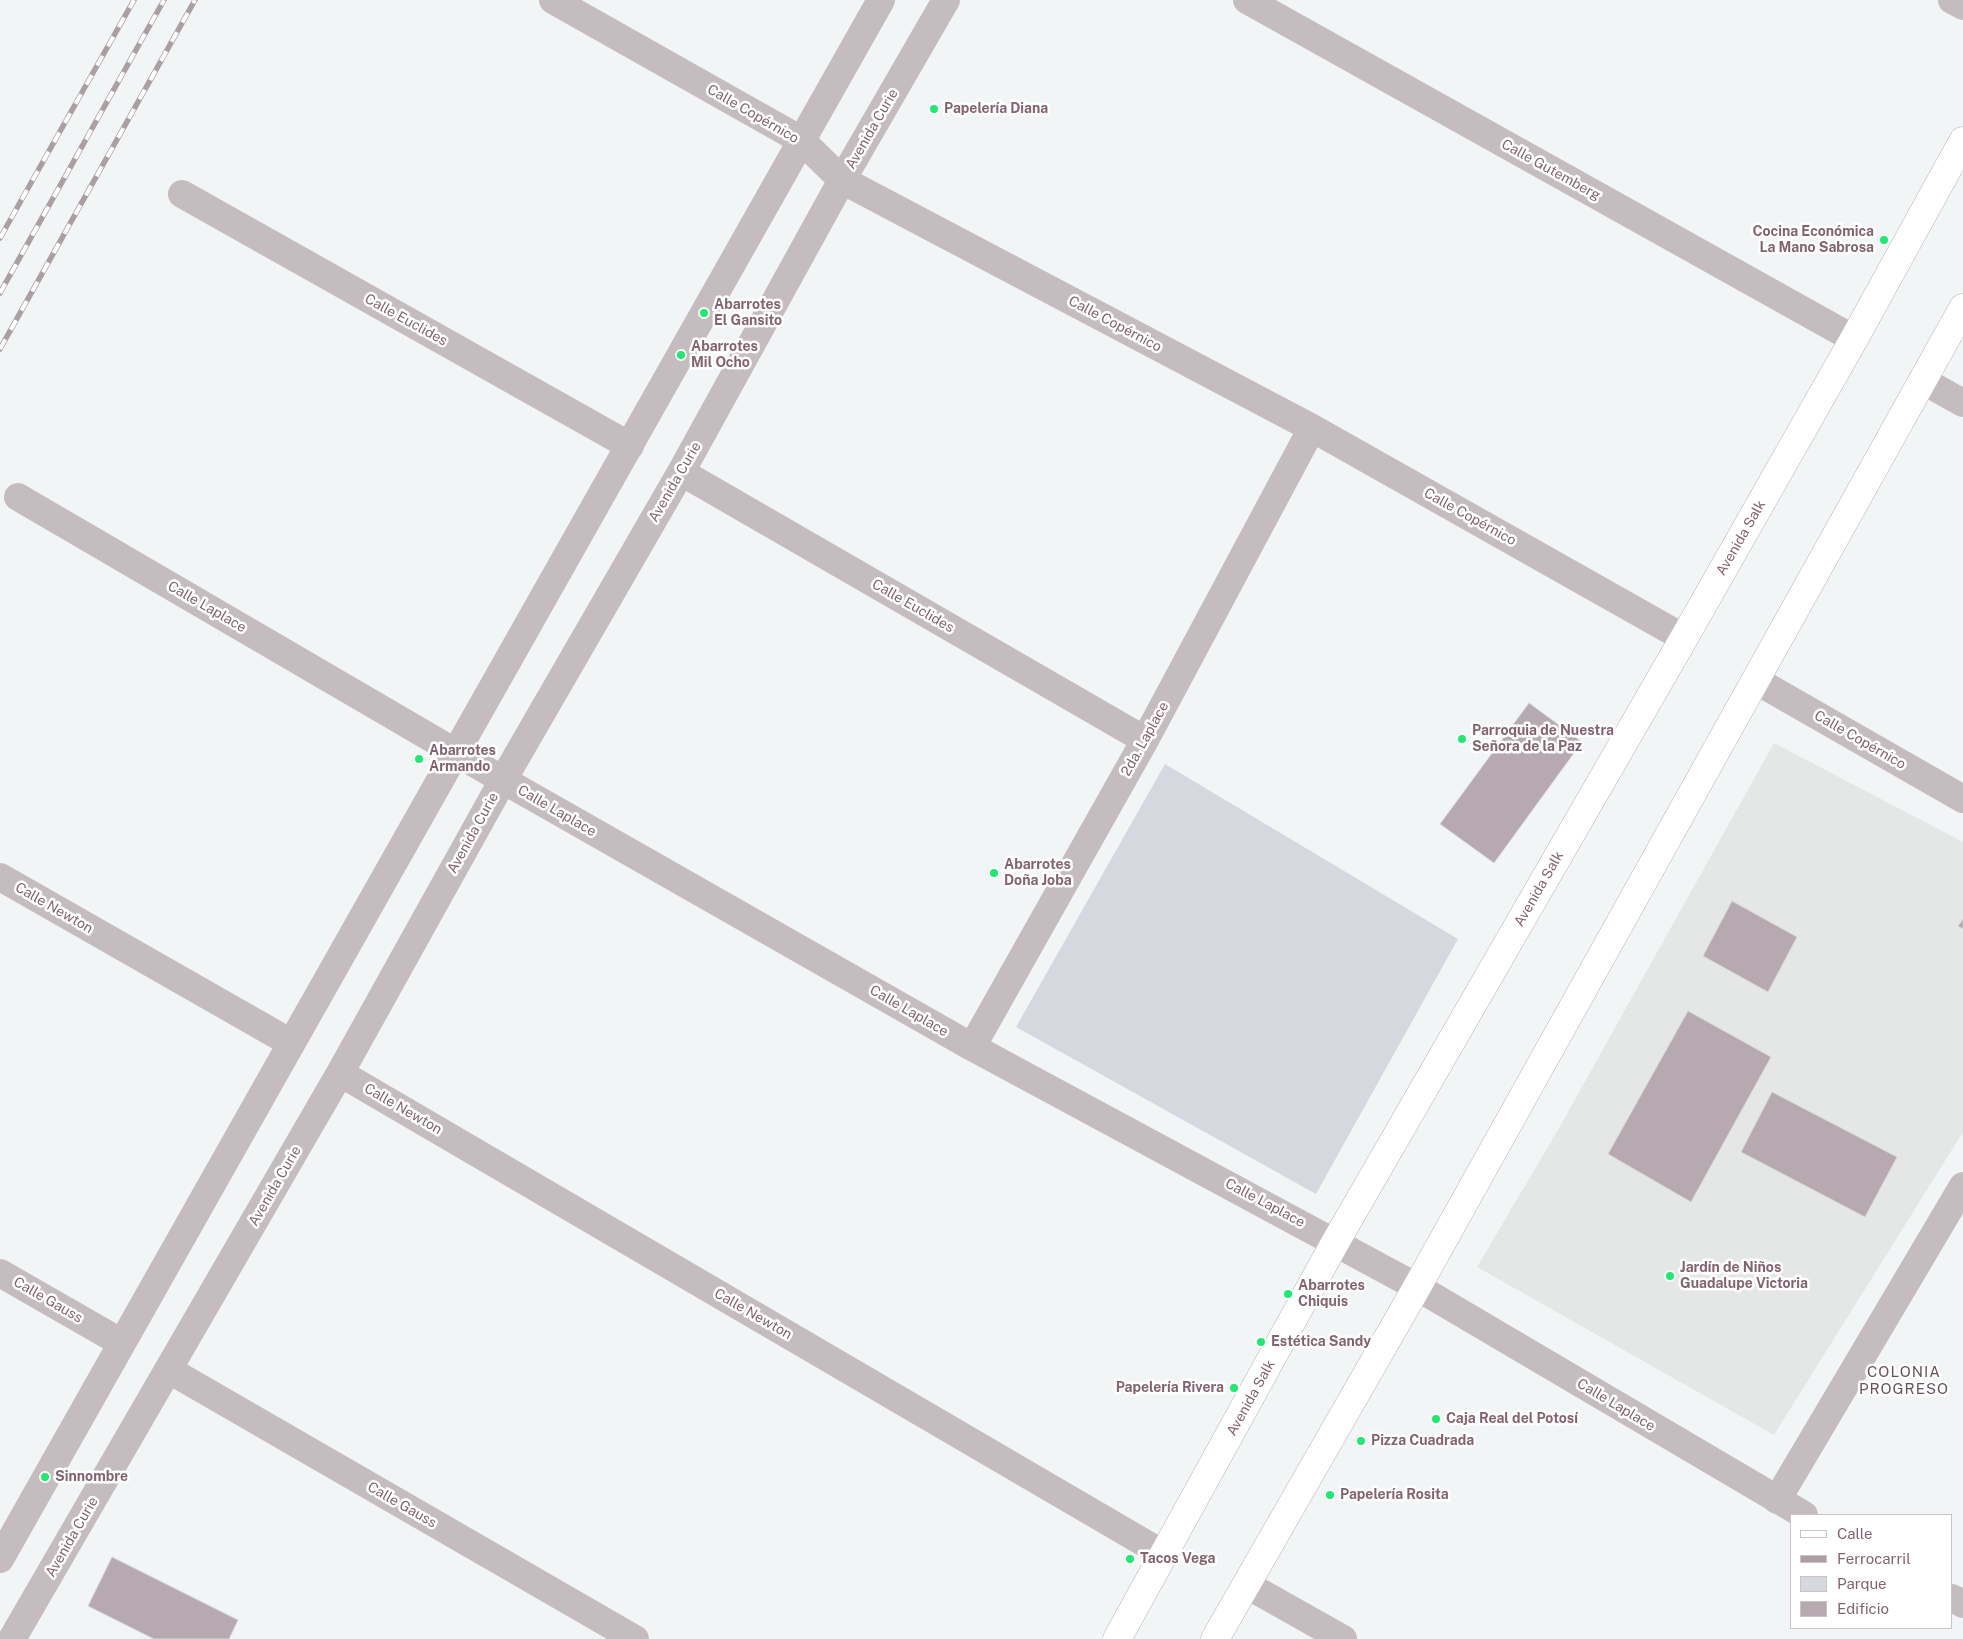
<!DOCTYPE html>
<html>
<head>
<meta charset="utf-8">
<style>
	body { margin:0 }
	#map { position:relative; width:1963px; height:1639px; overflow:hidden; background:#f2f5f6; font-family:"Public Sans",sans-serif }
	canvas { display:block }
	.legend { position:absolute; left:1790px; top:1514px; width:162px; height:115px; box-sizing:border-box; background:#fff; border:1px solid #cec1c6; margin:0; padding:6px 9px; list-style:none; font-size:15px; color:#846370 }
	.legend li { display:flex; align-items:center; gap:10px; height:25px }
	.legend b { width:25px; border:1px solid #cec1c6 }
</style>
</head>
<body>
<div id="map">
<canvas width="1963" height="1639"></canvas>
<ul class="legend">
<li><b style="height:6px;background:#fff"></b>Calle</li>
<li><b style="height:6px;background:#ac9fa4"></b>Ferrocarril</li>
<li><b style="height:14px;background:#d6d8e0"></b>Parque</li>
<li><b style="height:14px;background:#b7a9b0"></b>Edificio</li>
</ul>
</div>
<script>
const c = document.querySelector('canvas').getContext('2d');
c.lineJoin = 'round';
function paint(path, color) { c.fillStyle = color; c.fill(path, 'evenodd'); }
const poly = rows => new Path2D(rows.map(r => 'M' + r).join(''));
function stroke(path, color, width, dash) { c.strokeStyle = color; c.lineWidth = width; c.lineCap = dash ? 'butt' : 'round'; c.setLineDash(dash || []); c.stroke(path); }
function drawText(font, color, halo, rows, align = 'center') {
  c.font = font + ' "Public Sans",sans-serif'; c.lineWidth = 5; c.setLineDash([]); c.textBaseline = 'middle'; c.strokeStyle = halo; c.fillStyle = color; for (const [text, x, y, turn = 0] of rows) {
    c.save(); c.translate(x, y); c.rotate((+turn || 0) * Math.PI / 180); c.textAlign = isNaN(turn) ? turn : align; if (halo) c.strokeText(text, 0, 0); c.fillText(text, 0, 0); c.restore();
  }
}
paint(poly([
	[1774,743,1963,842,1963,1132,1774,1435,1477,1267,1559,1128]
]), '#e5e6e6');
paint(poly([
	[1165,764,1458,939,1316,1194,1016,1027]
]), '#d6d8e0');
const building = poly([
	[1529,703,1582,742,1494,863,1440,824,1529,703],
	[1732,901,1797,937,1768,992,1703,956,1732,901],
	[1963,919,1963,929,1958,926,1963,919],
	[1688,1011,1771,1057,1691,1202,1608,1154,1688,1011],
	[1772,1092,1897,1157,1865,1217,1741,1152,1772,1092],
	[112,1557,238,1620,229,1639,154,1639,88,1606,112,1557]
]);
paint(building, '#b7a9b0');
stroke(building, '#d5d7d7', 1);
const major = poly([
	[1117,1639,1336,1241,1684,638,1854,339,1963,141],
	[1215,1639,1417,1287,1963,308]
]);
stroke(major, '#bbb1b5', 29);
stroke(poly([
	[553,0,801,140,842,180,1312,428,1684,638],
	[1247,0,1854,339],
	[1952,0,1963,6],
	[182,194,630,446],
	[1922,380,1963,403],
	[681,472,1145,740],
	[18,497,503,780,972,1047,1417,1287,1804,1515],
	[1757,681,1963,799],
	[0,877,291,1043],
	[972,1047,1145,740,1312,428],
	[340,1073,1165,1555],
	[0,1273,122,1343],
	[169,1370,635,1639],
	[1777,1500,1963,1186],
	[0,1559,881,0],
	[1247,1585,1343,1639],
	[1952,1598,1963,1604],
	[12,1639,340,1073,503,780,681,472,842,180,946,0]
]), '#c5bcbf', 28);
stroke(major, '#fff', 28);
const rail = poly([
	[0,238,134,0],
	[0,293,164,0],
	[0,349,195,0]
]);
stroke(rail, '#ac9fa4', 5.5);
stroke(rail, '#fff', 4, [11]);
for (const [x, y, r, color] of [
	[934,109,5,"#1ee971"],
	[1884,240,5,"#1ee971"],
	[704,313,5,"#1ee971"],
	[681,355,5,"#1ee971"],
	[1462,739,5,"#1ee971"],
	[419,759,5,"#1ee971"],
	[994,873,5,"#1ee971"],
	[1670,1276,5,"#1ee971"],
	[1288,1294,5,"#1ee971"],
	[1261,1342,5,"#1ee971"],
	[1234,1388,5,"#1ee971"],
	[1436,1419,5,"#1ee971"],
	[1361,1441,5,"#1ee971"],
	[45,1477,5,"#1ee971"],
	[1330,1495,5,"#1ee971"],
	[1130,1559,5,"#1ee971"]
]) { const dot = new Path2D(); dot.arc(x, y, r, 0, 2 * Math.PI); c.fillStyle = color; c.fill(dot); stroke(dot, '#fff', 2); }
drawText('bold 14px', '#846370', '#fff', [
	["Papelería Diana",944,109],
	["Cocina Económica",1874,232,"right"],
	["La Mano Sabrosa",1874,248,"right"],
	["Abarrotes",714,305],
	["El Gansito",714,321],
	["Abarrotes",691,347],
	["Mil Ocho",691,363],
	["Parroquia de Nuestra",1472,731],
	["Señora de la Paz",1472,747],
	["Abarrotes",429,751],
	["Armando",429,767],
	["Abarrotes",1004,865],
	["Doña Joba",1004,881],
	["Jardín de Niños",1680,1268],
	["Guadalupe Victoria",1680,1284],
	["Abarrotes",1298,1286],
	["Chiquis",1298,1302],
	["Estética Sandy",1271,1342],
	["Papelería Rivera",1224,1388,"right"],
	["Caja Real del Potosí",1446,1419],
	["Pizza Cuadrada",1371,1441],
	["Sinnombre",55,1477],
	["Papelería Rosita",1340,1495],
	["Tacos Vega",1140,1559]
], 'left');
drawText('14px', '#846370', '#fff', [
	["Calle Copérnico",753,114,30],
	["Avenida Curie",872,129,-60],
	["Calle Gutemberg",1551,170,29],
	["Calle Euclides",406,320,29],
	["Calle Copérnico",1115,324,28],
	["Avenida Curie",675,482,-60],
	["Calle Copérnico",1470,517,29],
	["Avenida Salk",1741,538,-60],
	["Calle Euclides",913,606,30],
	["Calle Laplace",207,607,30],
	["2da. Laplace",1145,739,-61],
	["Calle Copérnico",1860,740,30],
	["Calle Laplace",557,811,30],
	["Avenida Curie",473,833,-61],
	["Avenida Salk",1539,889,-60],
	["Calle Newton",54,908,30],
	["Calle Laplace",909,1011,30],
	["Calle Newton",403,1109,30],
	["Avenida Curie",275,1186,-60],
	["Calle Laplace",1265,1203,28],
	["Calle Gauss",48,1300,30],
	["Calle Newton",753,1314,30],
	["Avenida Salk",1251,1398,-61],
	["Calle Laplace",1616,1405,31],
	["Calle Gauss",402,1505,30],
	["Avenida Curie",72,1537,-60]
]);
c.letterSpacing = '1px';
drawText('15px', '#69525b', '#fff', [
	["COLONIA",1904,1372],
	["PROGRESO",1904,1389]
]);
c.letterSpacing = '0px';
</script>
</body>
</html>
